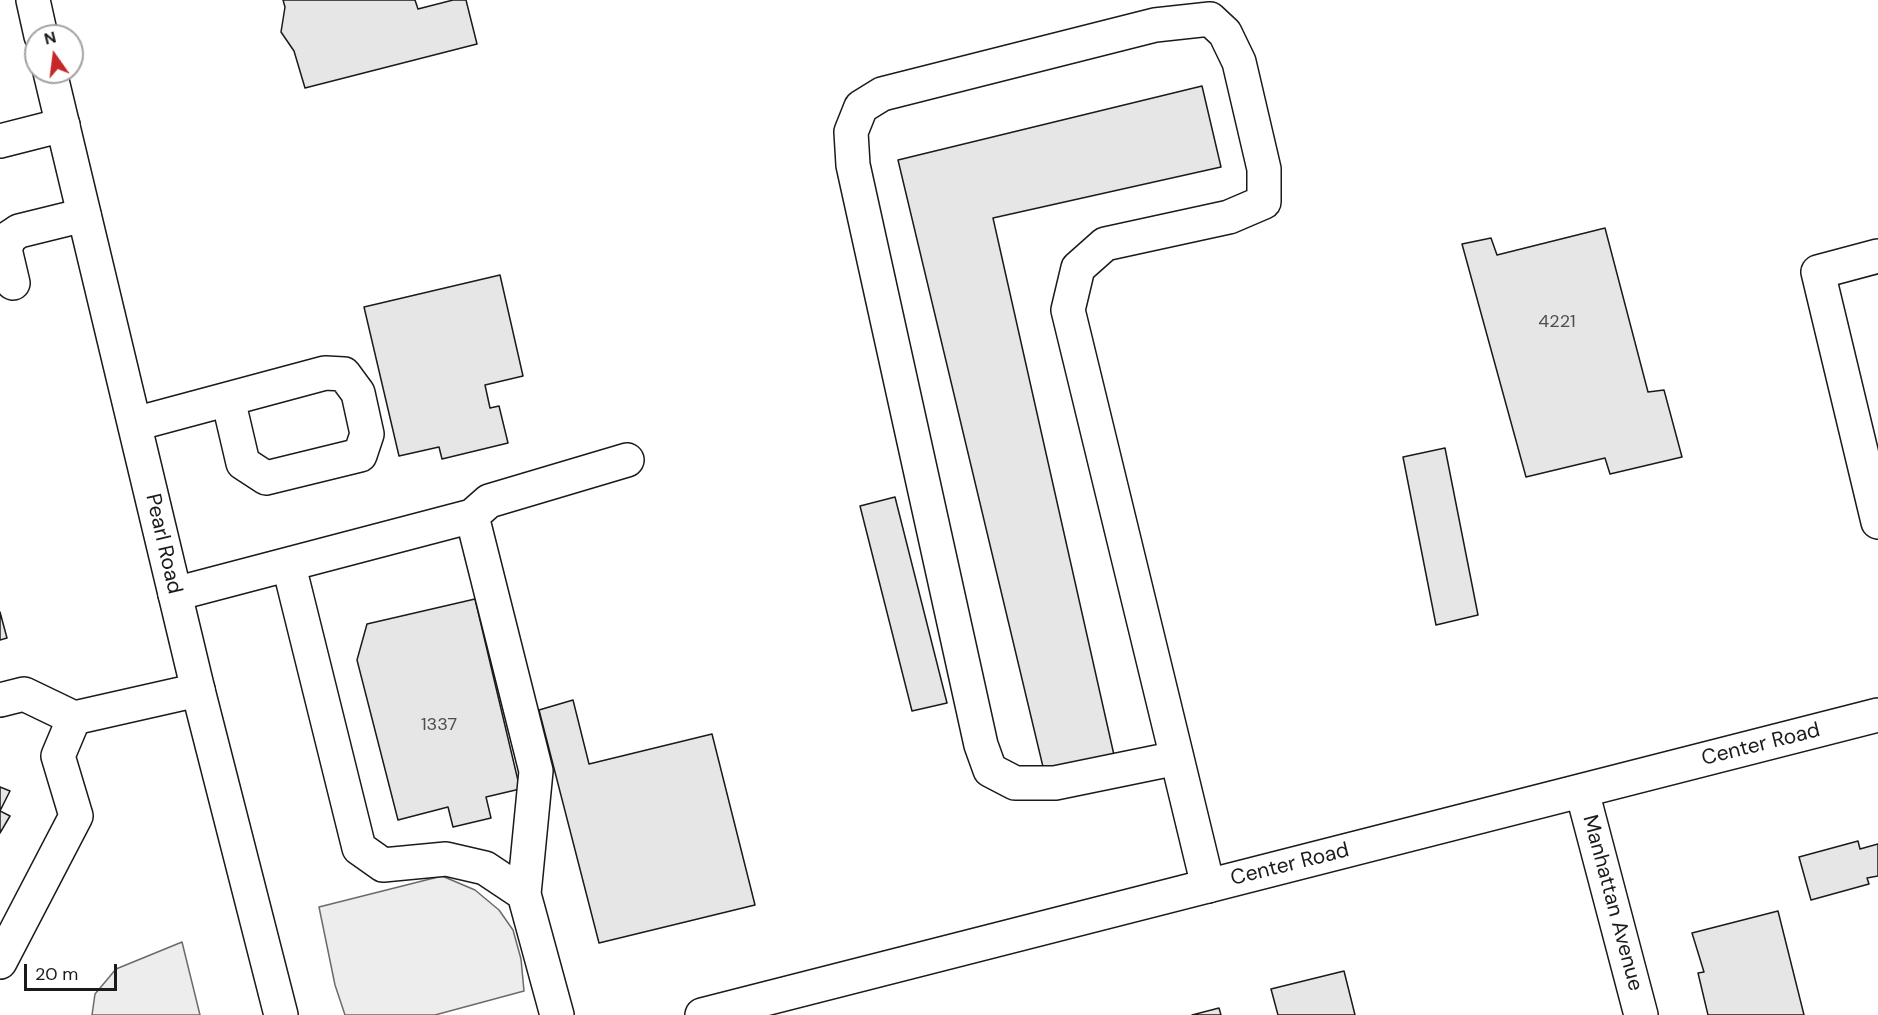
<!DOCTYPE html>
<html>
<head>
<meta charset="utf-8">
<style>
	body { margin:0 }
	#map { position:relative; width:1878px; height:1015px; overflow:hidden; background:#fff; font-family:"DM Sans",sans-serif }
	canvas { display:block }
	.north { position:absolute; left:24px; top:24px; width:60px; height:60px; box-sizing:border-box; background:#fff; border:2px solid #a3a3a3; border-radius:50%; rotate:346deg; font-size:16px; font-weight:700; line-height:24px; text-align:center; color:#1a1a1a }
	.north::after { content:''; display:block; margin:auto; width:21px; height:27px; background:#c62828; clip-path:polygon(50% 0,100% 100%,50% 72%,0 100%) }
	.scale { position:absolute; left:24px; top:964px; width:93px; height:27px; box-sizing:border-box; border:3px solid #1a1a1a; border-top:0; padding-left:8px; font-size:18px; line-height:21px; white-space:nowrap; color:#1a1a1a; -webkit-text-stroke:4px #fff; paint-order:stroke }
</style>
</head>
<body>
<div id="map">
<canvas width="1878" height="1015"></canvas>
<div class="north">N</div>
<div class="scale">20 m</div>
</div>
<script>
const c = document.querySelector('canvas').getContext('2d');
c.lineJoin = 'round';
function paint(path, color) { c.fillStyle = color; c.fill(path, 'evenodd'); }
const poly = rows => new Path2D(rows.map(r => 'M' + r).join(''));
function stroke(path, color, width, dash) { c.strokeStyle = color; c.lineWidth = width; c.lineCap = dash ? 'butt' : 'round'; c.setLineDash(dash || []); c.stroke(path); }
function drawText(font, color, halo, rows, align = 'center') {
  c.font = font + ' "DM Sans",sans-serif'; c.lineWidth = 4.5; c.setLineDash([]); c.textBaseline = 'middle'; c.strokeStyle = halo; c.fillStyle = color; for (const [text, x, y, turn = 0] of rows) {
    c.save(); c.translate(x, y); c.rotate((+turn || 0) * Math.PI / 180); c.textAlign = isNaN(turn) ? turn : align; if (halo) c.strokeText(text, 0, 0); c.fillText(text, 0, 0); c.restore();
  }
}
const built = poly([
	[442,876,475,890,499,910,513,930,521,959,524,991,435,1015,345,1015,335,985,319,907,442,876],
	[182,942,200,1015,92,1015,95,994,116,969,182,942]
]);
paint(built, '#ededed');
stroke(built, '#6a6a6a', 1.5);
const building = poly([
	[283,0,415,0,418,9,453,0,466,0,477,44,305,88,294,51,281,32,285,7,283,0],
	[1202,86,1221,167,993,218,1114,755,1044,771,898,160,1202,86],
	[1605,228,1648,392,1664,390,1682,457,1610,474,1605,458,1526,477,1462,244,1491,238,1497,255,1605,228],
	[500,275,523,376,485,385,490,408,499,406,508,443,442,459,439,447,399,456,364,307,500,275],
	[1445,448,1478,615,1436,625,1403,457,1445,448],
	[895,497,947,703,912,711,860,506,895,497],
	[475,599,520,789,486,797,491,818,453,827,448,807,398,820,357,660,367,624,475,599],
	[0,612,7,638,0,640,0,612],
	[573,700,589,764,712,734,755,905,599,943,539,710,573,700],
	[0,787,10,791,0,811,10,816,0,833,0,787],
	[1858,841,1860,849,1878,844,1878,876,1867,878,1869,884,1811,900,1799,857,1858,841],
	[1778,911,1804,1015,1708,1015,1698,973,1704,972,1692,933,1778,911],
	[1344,971,1355,1015,1278,1015,1271,989,1344,971],
	[1219,1008,1221,1015,1192,1015,1219,1008]
]);
paint(building, '#e6e6e6');
stroke(building, '#1a1a1a', 1.5);
const minor = poly([
	[0,141,63,125],
	[1878,256,1818,272,1878,522],
	[13,283,5,249,10,237,19,231,84,215],
	[135,424,325,373,344,374,358,393,367,434,360,455,266,478,243,463,228,399],
	[472,516,536,771,524,894],
	[289,566,359,848,383,865,446,859,485,868,524,894,557,1015],
	[175,594,472,516,489,501,627,460],
	[0,700,24,694,74,718,198,690],
	[1177,758,1055,783,1015,783,990,770,981,745,853,165,851,132,861,107,882,94,1155,25,1210,19,1225,33,1239,62,1264,169,1264,202,1229,217,1105,244,1078,268,1068,310,1177,758,1208,886],
	[1582,791,1641,1015],
	[0,962,76,816,58,756,74,718]
]);
const major = poly([
	[33,0,41,36],
	[50,72,198,690,281,1015],
	[702,1015,1878,715]
]);
stroke(minor, '#1a1a1a', 36);
stroke(major, '#1a1a1a', 36);
stroke(minor, '#fff', 33);
stroke(major, '#fff', 33);
drawText('18px', '#4d4d4d', null, [
	["4221",1557,322],
	["1337",439,725]
]);
drawText('21px', '#1a1a1a', '#fff', [
	["Pearl Road",163,544,77],
	["Center Road",1761,745,-14],
	["Center Road",1290,865,-14],
	["Manhattan Avenue",1612,903,75]
]);
</script>
</body>
</html>
